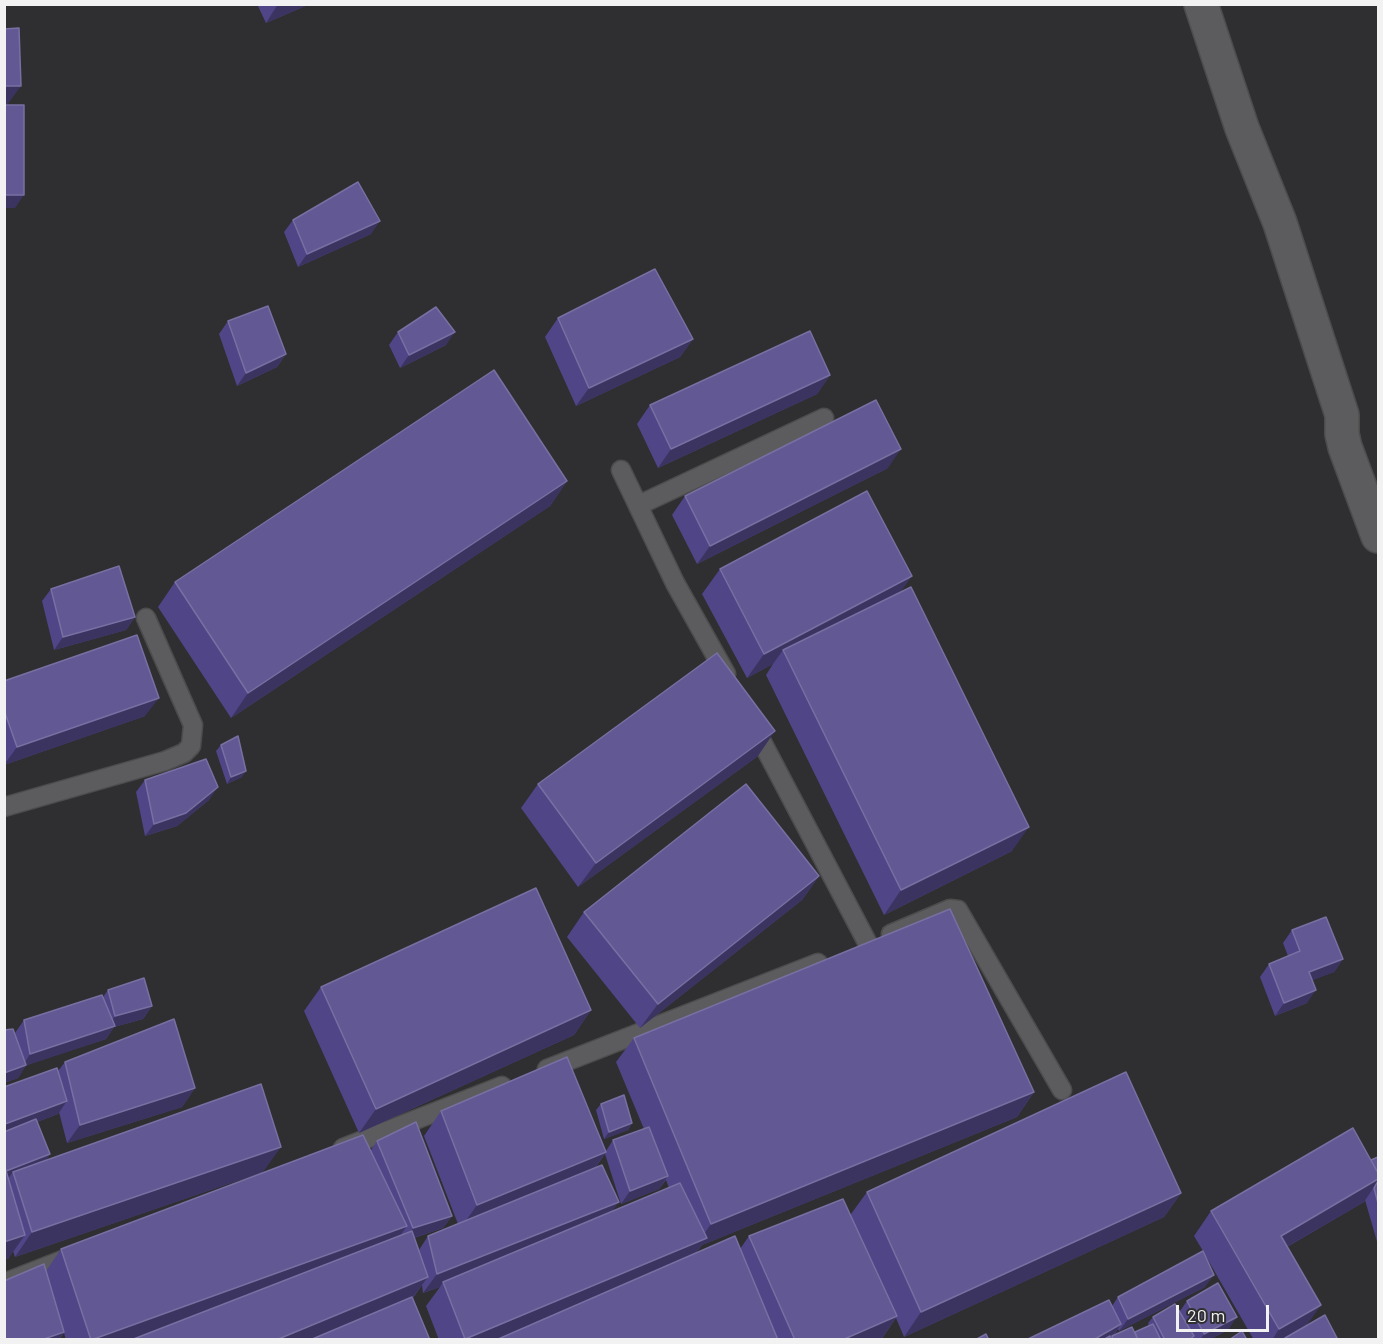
<!DOCTYPE html>
<html>
<head>
<meta charset="utf-8">
<style>
	body { margin:0 }
	#map { position:relative; width:1383px; height:1344px; overflow:hidden; background:#2f2f31; font-family:Barlow,sans-serif }
	canvas { display:block }
	.frame { position:absolute; inset:0; border:6px solid #f2f2f3; pointer-events:none }
	.scale { position:absolute; left:1176px; top:1305px; width:93px; height:27px; box-sizing:border-box; border:3px solid #f2f2f3; border-top:0; padding-left:8px; font-size:18px; line-height:21px; white-space:nowrap; color:#f2f2f3; -webkit-text-stroke:4px #2f2f31; paint-order:stroke }
</style>
</head>
<body>
<div id="map">
<canvas width="1383" height="1344"></canvas>
<div class="frame"></div>
<div class="scale">20 m</div>
</div>
<script>
const c = document.querySelector('canvas').getContext('2d');
c.lineJoin = 'round';
const poly = rows => new Path2D(rows.map(r => 'M' + r).join(''));
function stroke(path, color, width, dash) { c.strokeStyle = color; c.lineWidth = width; c.lineCap = dash ? 'butt' : 'round'; c.setLineDash(dash || []); c.stroke(path); }
function paint(path, color) { c.fillStyle = color; c.fill(path, 'evenodd'); }
const service = poly([
	[621,470,675,583,726,674],
	[639,505,824,418],
	[753,725,868,944],
	[4,807,165,761,184,753,191,746,193,725,146,618],
	[891,934,950,909,958,910,1062,1090],
	[547,1069,818,963],
	[343,1148,502,1086],
	[4,1283,73,1256]
]);
const minor = poly([
	[1201,4,1242,128,1280,223,1342,415,1342,434,1345,447,1378,536]
]);
stroke(service, '#4c4c4d', 21);
stroke(minor, '#4c4c4d', 36);
stroke(service, '#5c5c5f', 18);
stroke(minor, '#5c5c5f', 33);
paint(poly([
	[257,4,310,4,266,23],
	[293,220,371,234,298,267,284,232],
	[558,318,693,339,680,357,576,406,545,337],
	[228,321,286,354,277,367,237,386,219,334],
	[398,332,446,345,400,368,389,345],
	[830,375,817,394,658,468,637,424,650,405],
	[888,468,697,564,672,515,685,496],
	[567,481,550,506,231,718,158,607,175,582],
	[720,569,900,592,1012,851,884,915,766,675,773,664,747,678,702,594],
	[51,589,135,617,126,630,54,650,42,601],
	[4,681,145,716,4,765],
	[221,745,242,777,227,784,216,751],
	[758,756,578,887,521,808,538,784],
	[145,780,209,800,177,826,145,836,136,792],
	[819,876,802,900,640,1028,567,937,584,912],
	[1292,930,1343,959,1334,972,1312,980,1307,1003,1275,1016,1260,977,1269,964,1288,956,1283,943],
	[321,987,591,1010,574,1035,359,1133,304,1011],
	[108,990,152,1006,143,1019,114,1027,106,1039,26,1065,18,1078,4,1083,4,1030,16,1038,15,1033,24,1020,103,997],
	[634,1038,1034,1092,1017,1117,702,1245,696,1253,740,1249,749,1236,851,1214,867,1192,1181,1193,1164,1217,904,1337,896,1318,881,1340,439,1340,426,1306,440,1287,423,1293,422,1285,413,1298,430,1340,66,1340,64,1333,59,1340,4,1340,46,1271,61,1249,371,1150,377,1141,452,1216,443,1228,414,1238,419,1250,428,1236,458,1224,424,1136,441,1111,606,1151,613,1140,644,1129,616,1062],
	[605,1154,621,1204,659,1189,666,1180,669,1188,612,1211,595,1168],
	[65,1062,195,1088,182,1107,67,1143,59,1112,58,1114,37,1122,50,1154,46,1160,263,1172,15,1257,13,1251,8,1259,4,1087,58,1071],
	[601,1104,632,1123,628,1130,604,1139,596,1110],
	[1378,1157,1378,1245,1365,1200,1364,1202,1287,1247,1306,1326,1338,1340,1254,1340,1204,1253,1205,1287,1119,1331,1118,1329,1114,1335,1135,1332,1149,1326,1148,1323,1153,1317,1180,1311,1187,1301,1228,1330,1209,1340,1026,1340,1112,1306,1118,1297,1203,1251,1194,1236,1211,1211]
]), '#504587');
paint(poly([
	[278,4,310,4,266,23],
	[4,86,21,86,4,109],
	[4,195,24,195,15,208,4,208],
	[380,221,371,234,298,267,307,254],
	[455,332,446,345,400,368,409,355],
	[693,339,680,357,576,406,589,388],
	[286,354,277,367,237,386,246,373],
	[830,375,817,394,658,468,671,449],
	[901,449,888,468,697,564,710,546],
	[567,481,550,506,231,718,248,693],
	[912,576,895,600,783,650,773,664,747,678,764,654],
	[135,617,126,630,54,650,63,637],
	[159,698,145,716,4,765,17,747],
	[775,731,758,756,578,887,596,863],
	[246,771,242,777,227,784,231,777],
	[218,787,209,800,177,826,145,836,154,824],
	[1029,827,1012,851,884,915,901,890],
	[819,876,802,900,640,1028,658,1004],
	[1343,959,1334,972,1300,985,1309,972],
	[1316,990,1307,1003,1275,1016,1284,1003],
	[152,1006,143,1019,114,1027,106,1039,22,1067,30,1054,106,1029,115,1016],
	[591,1010,574,1035,359,1133,376,1109],
	[26,1065,18,1078,4,1083,4,1073],
	[195,1088,182,1107,67,1143,80,1125],
	[1034,1092,1017,1117,702,1245,689,1262,504,1340,465,1340,699,1241,711,1224],
	[67,1101,58,1114,4,1134,5,1124],
	[632,1123,628,1130,604,1139,609,1132],
	[281,1147,263,1172,15,1257,32,1232],
	[606,1152,589,1176,460,1229,477,1205],
	[50,1154,41,1167,13,1172,7,1180,4,1172],
	[668,1176,659,1189,621,1204,630,1191],
	[1378,1179,1378,1181,1364,1202,1264,1260,1281,1236],
	[1181,1193,1164,1217,904,1337,921,1312],
	[619,1202,606,1220,443,1282,440,1287,423,1293,437,1274],
	[452,1216,443,1228,404,1241,413,1228],
	[407,1226,390,1250,142,1340,91,1340],
	[25,1235,8,1259,4,1260,4,1242],
	[1214,1275,1205,1287,1119,1331,1128,1319],
	[428,1277,410,1301,318,1340,276,1340],
	[1321,1305,1304,1329,1285,1338,1284,1340,1272,1340,1279,1329],
	[897,1316,881,1340,842,1340],
	[1237,1317,1228,1330,1209,1340,1200,1340,1204,1334],
	[1121,1324,1112,1337,1112,1336,1108,1340,1093,1340],
	[64,1332,59,1340,41,1340]
]), '#3c3460');
const building = poly([
	[19,28,21,86,4,86,4,29,19,28],
	[4,105,24,105,24,195,4,195,4,105],
	[358,182,380,221,307,254,293,220,358,182],
	[655,269,693,339,589,388,558,318,655,269],
	[268,306,286,354,246,373,228,321,268,306],
	[436,307,455,332,409,355,398,332,436,307],
	[810,331,830,375,671,449,650,405,810,331],
	[494,370,567,481,248,693,175,582,494,370],
	[876,400,901,449,710,546,685,496,876,400],
	[867,491,912,576,764,654,720,569,867,491],
	[119,566,135,617,63,637,51,589,119,566],
	[911,587,1029,827,901,890,783,650,911,587],
	[137,635,159,698,17,747,4,710,4,681,137,635],
	[717,653,775,731,596,863,538,784,717,653],
	[238,736,246,771,231,777,221,745,238,736],
	[206,759,218,787,186,813,154,824,145,780,206,759],
	[746,784,819,876,658,1004,584,912,746,784],
	[536,888,591,1010,376,1109,321,987,536,888],
	[950,909,1034,1092,711,1224,634,1038,950,909],
	[1326,917,1343,959,1309,972,1316,990,1284,1003,1269,964,1300,951,1292,930,1326,917],
	[144,978,152,1006,115,1016,108,990,144,978],
	[102,995,115,1026,30,1054,24,1020,102,995],
	[174,1019,195,1088,80,1125,65,1062,174,1019],
	[13,1029,26,1065,4,1073,4,1030,13,1029],
	[567,1057,606,1152,477,1205,441,1111,567,1057],
	[57,1068,67,1101,5,1124,4,1087,57,1068],
	[1126,1072,1181,1193,921,1312,867,1192,1126,1072],
	[261,1084,281,1147,32,1232,13,1172,261,1084],
	[624,1095,632,1123,609,1132,601,1104,624,1095],
	[36,1119,50,1154,6,1171,4,1164,4,1132,36,1119],
	[416,1122,452,1216,413,1228,377,1141,416,1122],
	[649,1127,668,1176,630,1191,613,1140,649,1127],
	[1353,1128,1378,1173,1378,1179,1281,1236,1321,1305,1279,1329,1211,1211,1353,1128],
	[363,1135,407,1226,91,1340,61,1249,363,1135],
	[1378,1157,1378,1173,1371,1160,1378,1157],
	[4,1164,25,1235,4,1242,4,1164],
	[602,1165,619,1202,437,1274,428,1236,602,1165],
	[1378,1181,1378,1203,1374,1188,1378,1181],
	[680,1183,707,1238,465,1339,443,1282,680,1183],
	[843,1199,897,1316,842,1340,795,1340,749,1236,843,1199],
	[412,1231,428,1277,276,1340,131,1340,412,1231],
	[735,1236,778,1340,496,1340,735,1236],
	[1203,1251,1214,1275,1128,1319,1118,1297,1203,1251],
	[44,1264,64,1332,41,1340,4,1340,4,1281,44,1264],
	[1218,1283,1237,1317,1204,1334,1187,1301,1218,1283],
	[412,1297,430,1340,310,1340,412,1297],
	[1109,1300,1121,1324,1093,1340,1026,1340,1109,1300],
	[1175,1304,1194,1336,1189,1340,1165,1340,1153,1317,1175,1304],
	[1325,1315,1338,1340,1287,1340,1285,1338,1325,1315],
	[1153,1324,1161,1340,1138,1340,1135,1332,1153,1324],
	[1132,1327,1138,1340,1113,1340,1112,1336,1132,1327],
	[1242,1331,1247,1340,1229,1340,1242,1331],
	[986,1334,989,1340,975,1340,986,1334],
	[1110,1336,1111,1340,1103,1340,1110,1336]
]);
paint(building, '#625893');
stroke(building, '#7870a2', 1.5);
</script>
</body>
</html>
